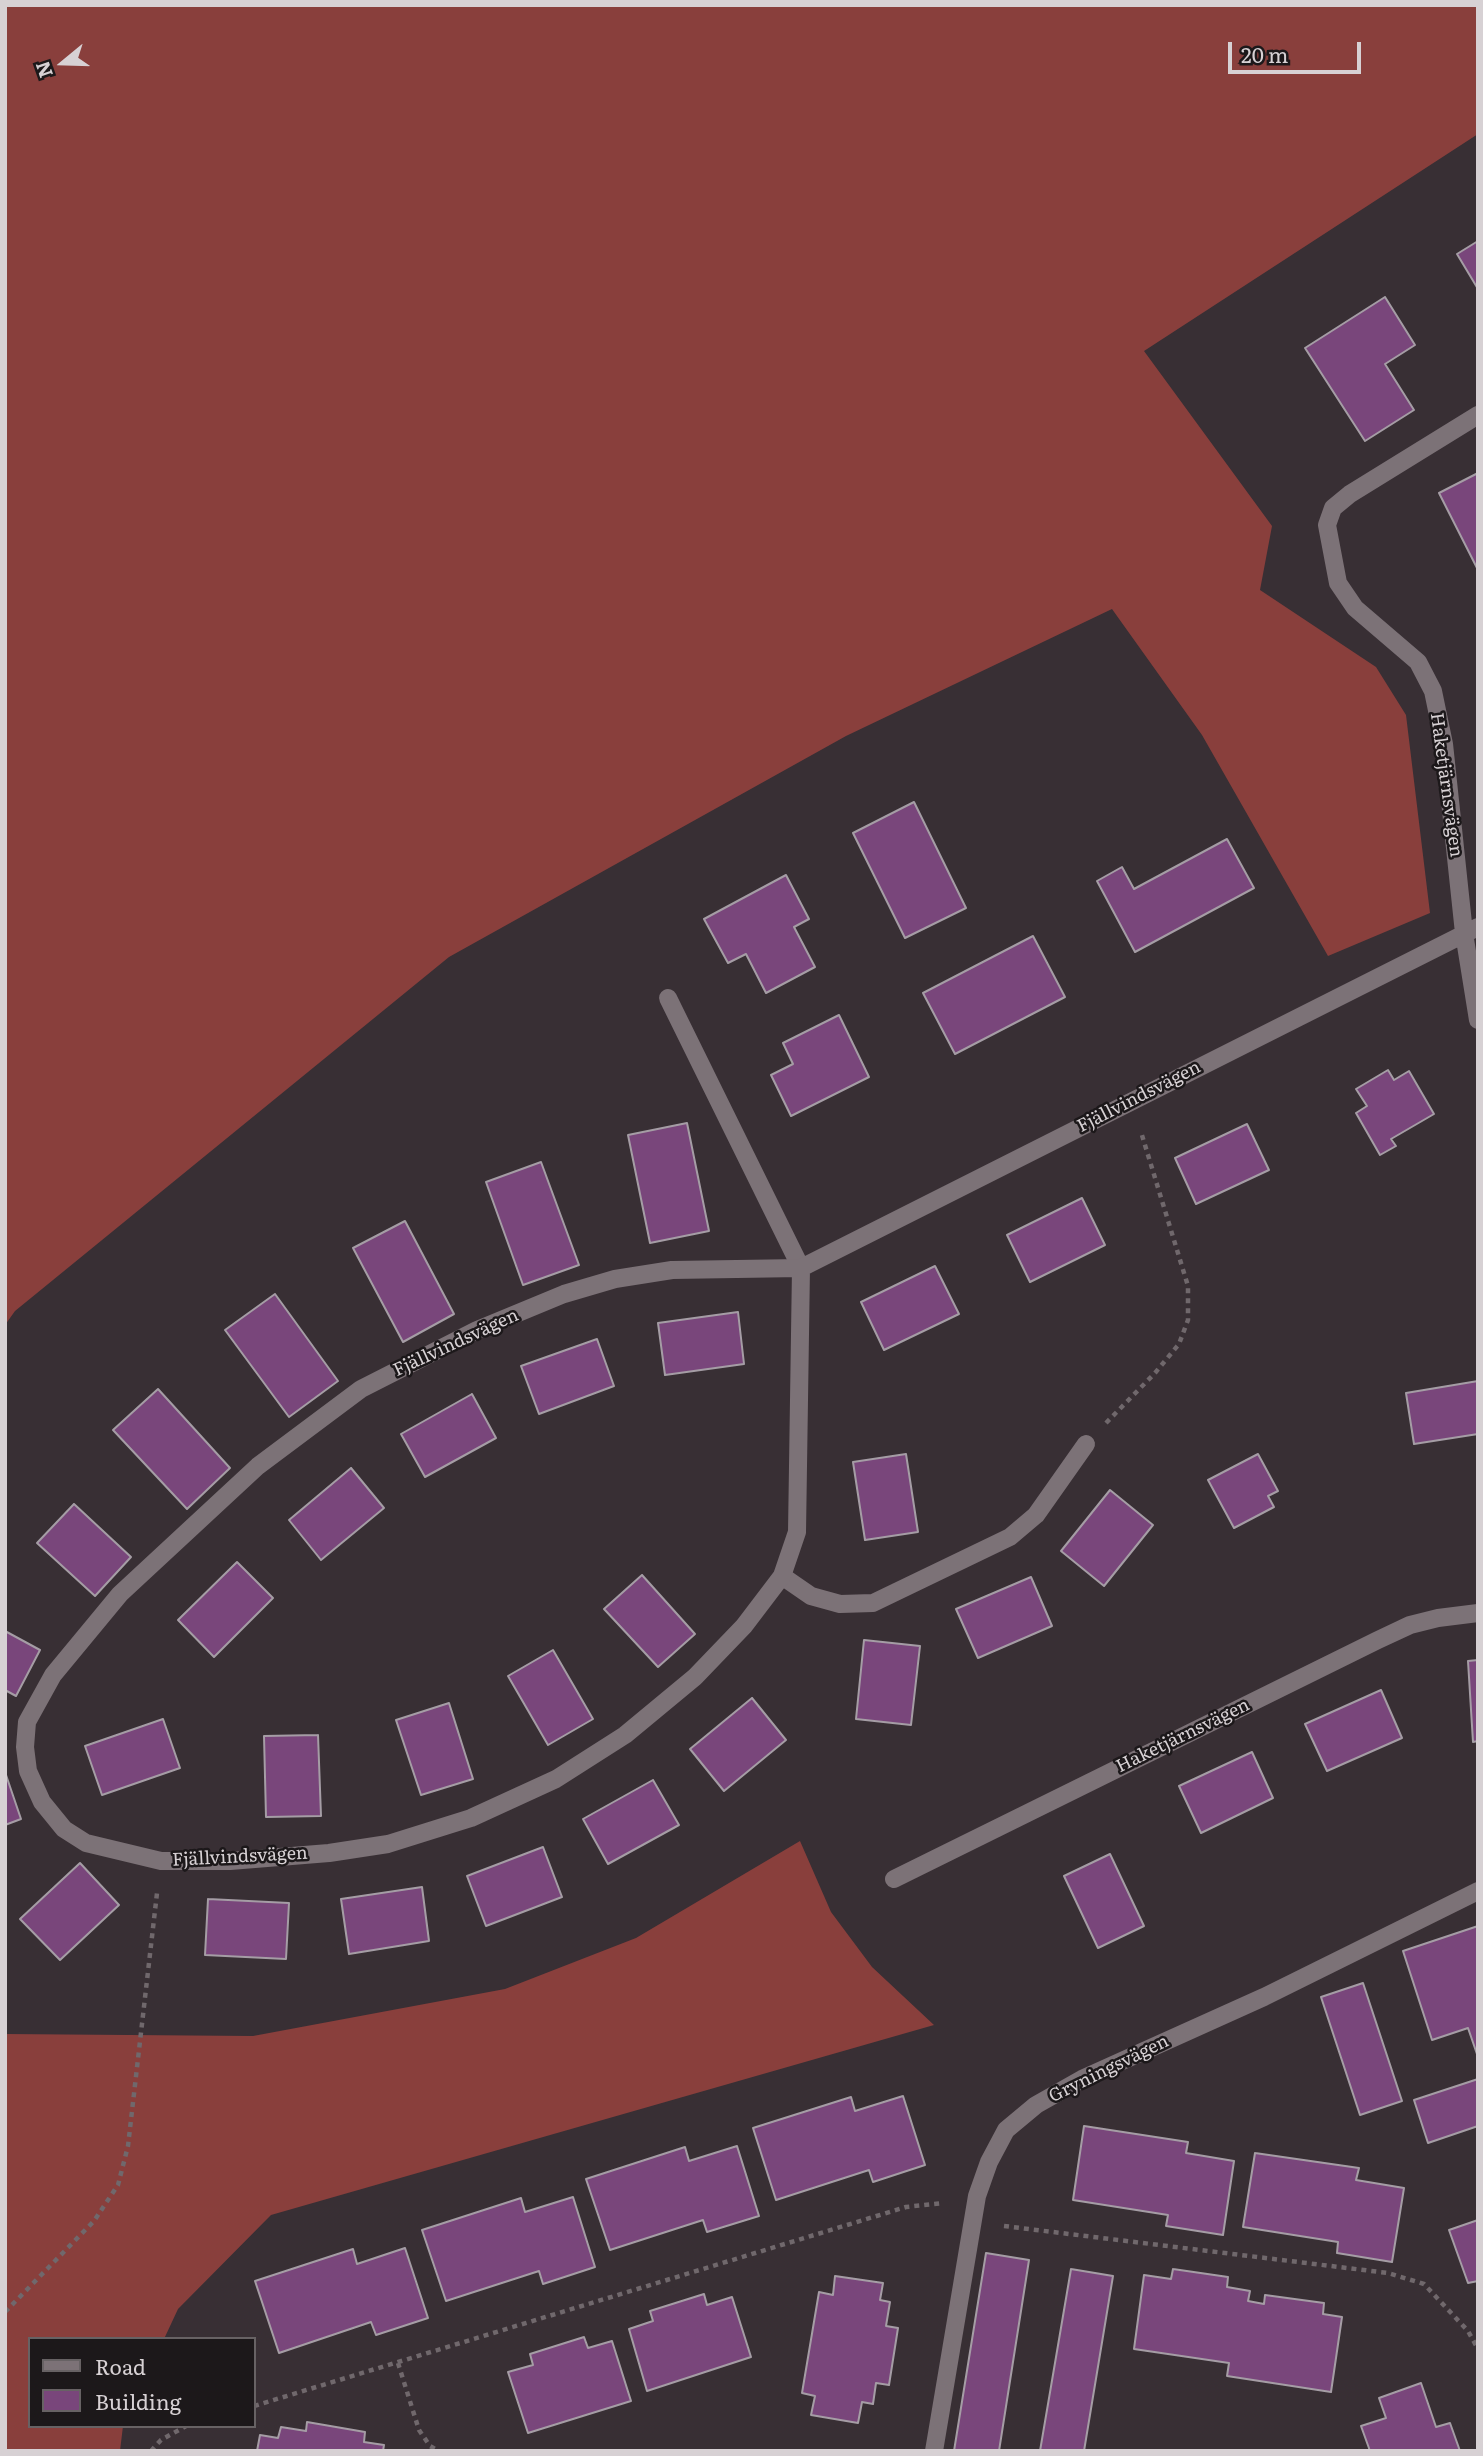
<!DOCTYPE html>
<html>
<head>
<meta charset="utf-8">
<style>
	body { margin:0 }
	#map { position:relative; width:1483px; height:2456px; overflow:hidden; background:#382f34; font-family:Literata,serif }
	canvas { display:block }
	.frame { position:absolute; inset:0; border:7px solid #d7d1d4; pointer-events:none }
	.legend { position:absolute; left:28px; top:2337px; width:228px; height:91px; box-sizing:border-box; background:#1c181a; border:2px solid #676264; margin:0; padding:9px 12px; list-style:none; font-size:21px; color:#d7d1d4 }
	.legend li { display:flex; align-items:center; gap:14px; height:35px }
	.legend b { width:35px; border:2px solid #676264 }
	.north { position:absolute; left:28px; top:28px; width:70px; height:70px; -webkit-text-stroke:5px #1c181a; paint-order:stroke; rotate:251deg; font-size:19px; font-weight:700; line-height:28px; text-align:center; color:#d7d1d4 }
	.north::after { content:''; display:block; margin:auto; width:24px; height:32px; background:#d7d1d4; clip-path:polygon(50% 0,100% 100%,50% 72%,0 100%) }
	.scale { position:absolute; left:1228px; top:42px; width:133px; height:32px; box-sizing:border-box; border:4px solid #d7d1d4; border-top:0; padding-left:9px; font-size:21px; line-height:24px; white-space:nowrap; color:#d7d1d4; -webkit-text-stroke:5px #1c181a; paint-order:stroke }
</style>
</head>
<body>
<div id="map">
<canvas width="1483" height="2456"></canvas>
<div class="frame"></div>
<ul class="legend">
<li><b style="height:9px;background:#7c7277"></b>Road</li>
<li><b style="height:19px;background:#79467b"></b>Building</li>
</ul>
<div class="north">N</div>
<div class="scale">20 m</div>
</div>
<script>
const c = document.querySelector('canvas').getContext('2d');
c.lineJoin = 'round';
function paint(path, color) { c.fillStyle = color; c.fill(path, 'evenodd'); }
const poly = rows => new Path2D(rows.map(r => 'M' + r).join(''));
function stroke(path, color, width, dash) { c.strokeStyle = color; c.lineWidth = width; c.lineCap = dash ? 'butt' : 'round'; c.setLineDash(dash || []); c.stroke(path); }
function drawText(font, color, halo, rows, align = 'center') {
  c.font = font + ' Literata,serif'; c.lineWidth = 5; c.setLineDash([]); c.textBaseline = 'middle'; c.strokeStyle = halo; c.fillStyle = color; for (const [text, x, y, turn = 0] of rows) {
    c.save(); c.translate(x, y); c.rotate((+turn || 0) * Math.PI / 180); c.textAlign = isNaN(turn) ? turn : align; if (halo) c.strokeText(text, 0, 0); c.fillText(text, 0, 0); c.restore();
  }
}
paint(poly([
	[5,5,1478,5,1478,134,1144,351,1272,526,1260,590,1376,667,1406,715,1430,913,1328,956,1202,735,1112,609,846,736,449,957,15,1311,5,1325],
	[800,1841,831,1912,872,1967,934,2025,271,2215,178,2309,164,2339,30,2339,30,2426,123,2426,120,2451,5,2451,5,2034,253,2036,505,1989,636,1938]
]), '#893f3c');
const building = poly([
	[1478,241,1478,289,1457,254,1478,241],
	[1385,297,1415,345,1385,364,1414,410,1365,441,1305,348,1385,297],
	[1478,473,1478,568,1477,568,1439,493,1478,473],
	[914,802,966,908,905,938,853,833,914,802],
	[1227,839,1254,888,1135,952,1097,881,1122,867,1134,889,1227,839],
	[786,875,809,919,794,927,815,967,766,993,746,954,728,963,704,919,786,875],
	[1033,936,1065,997,955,1054,923,993,1033,936],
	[839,1015,869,1077,791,1116,771,1075,793,1064,783,1043,839,1015],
	[1388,1070,1394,1080,1409,1071,1434,1114,1391,1139,1396,1146,1380,1155,1356,1113,1367,1106,1356,1089,1388,1070],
	[687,1123,709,1231,650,1243,628,1135,687,1123],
	[1247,1124,1269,1170,1196,1204,1175,1158,1247,1124],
	[541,1162,579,1265,523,1285,486,1182,541,1162],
	[1082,1198,1105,1245,1030,1282,1007,1235,1082,1198],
	[405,1221,454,1314,403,1342,353,1248,405,1221],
	[935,1266,959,1314,884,1350,861,1302,935,1266],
	[275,1294,338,1381,289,1417,225,1330,275,1294],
	[738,1312,744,1364,665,1375,658,1323,738,1312],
	[597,1339,614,1386,539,1414,521,1366,597,1339],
	[1478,1381,1478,1434,1414,1444,1406,1393,1478,1381],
	[158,1389,230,1468,187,1509,113,1430,158,1389],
	[472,1394,496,1438,425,1477,401,1434,472,1394],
	[906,1454,918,1532,865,1540,853,1462,906,1454],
	[1258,1454,1278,1491,1268,1496,1274,1507,1234,1528,1208,1480,1258,1454],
	[351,1468,384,1508,321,1560,289,1520,351,1468],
	[1110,1490,1153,1525,1104,1586,1061,1551,1110,1490],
	[74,1504,131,1557,95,1596,37,1543,74,1504],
	[237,1562,273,1598,214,1657,178,1620,237,1562],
	[642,1575,695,1634,658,1667,604,1609,642,1575],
	[1031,1577,1052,1626,978,1658,956,1609,1031,1577],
	[5,1631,40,1650,16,1696,5,1690,5,1631],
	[864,1640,920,1646,911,1725,856,1719,864,1640],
	[553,1650,593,1719,548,1745,508,1676,553,1650],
	[1478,1660,1478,1741,1473,1742,1468,1661,1478,1660],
	[1381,1690,1402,1738,1327,1771,1305,1724,1381,1690],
	[752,1698,786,1740,724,1791,690,1749,752,1698],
	[449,1703,473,1779,421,1795,396,1720,449,1703],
	[163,1719,180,1768,102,1795,85,1746,163,1719],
	[318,1735,321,1816,266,1817,264,1736,318,1735],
	[1252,1752,1273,1798,1201,1833,1179,1786,1252,1752],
	[5,1772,21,1819,5,1825,5,1772],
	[653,1780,679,1825,608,1864,583,1819,653,1780],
	[543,1847,562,1897,486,1926,467,1876,543,1847],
	[1110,1854,1144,1926,1098,1948,1064,1876,1110,1854],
	[80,1863,119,1905,60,1960,20,1919,80,1863],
	[422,1887,429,1941,349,1954,341,1899,422,1887],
	[208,1899,289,1903,286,1959,205,1955,208,1899],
	[1478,1926,1478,2057,1468,2028,1432,2040,1403,1951,1478,1926],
	[1363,1983,1402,2101,1360,2115,1321,1997,1363,1983],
	[1478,2079,1478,2126,1428,2143,1414,2100,1478,2079],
	[903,2096,925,2165,873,2182,869,2170,776,2200,753,2128,851,2097,855,2111,903,2096],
	[1084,2126,1188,2142,1186,2153,1234,2161,1223,2235,1166,2226,1168,2215,1073,2200,1084,2126],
	[737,2146,759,2216,707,2232,703,2220,610,2250,586,2179,685,2147,689,2161,737,2146],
	[1255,2153,1359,2168,1356,2180,1404,2188,1392,2262,1337,2253,1338,2242,1243,2227,1255,2153],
	[573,2197,595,2267,543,2284,539,2271,446,2301,422,2230,521,2198,525,2212,573,2197],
	[1478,2220,1478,2281,1468,2283,1449,2230,1478,2220],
	[405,2248,428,2318,376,2335,371,2322,279,2353,255,2281,353,2249,357,2264,405,2248],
	[986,2253,1029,2260,999,2451,954,2451,986,2253],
	[1071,2269,1113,2276,1084,2451,1040,2451,1071,2269],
	[1173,2269,1228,2277,1227,2287,1250,2291,1248,2301,1264,2304,1265,2295,1324,2303,1323,2314,1342,2317,1331,2392,1227,2376,1229,2363,1134,2349,1144,2275,1171,2279,1173,2269],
	[835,2276,883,2283,880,2300,890,2302,886,2326,898,2328,889,2385,876,2383,873,2404,862,2402,858,2423,811,2415,815,2396,802,2393,819,2292,833,2295,835,2276],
	[704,2294,707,2305,732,2297,751,2357,647,2391,629,2329,653,2321,650,2311,704,2294],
	[584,2337,588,2348,612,2341,631,2401,528,2433,508,2372,533,2365,530,2354,584,2337],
	[1421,2383,1436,2427,1450,2423,1460,2451,1370,2451,1361,2426,1386,2418,1379,2398,1421,2383],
	[307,2422,365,2432,364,2442,384,2445,383,2451,257,2451,260,2435,278,2438,281,2427,306,2431,307,2422]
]);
paint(building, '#79467b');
stroke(building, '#a59da5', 2);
stroke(poly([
	[1106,1423,1155,1373,1179,1344,1188,1320,1188,1286,1141,1132],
	[1004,2226,1388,2273,1424,2284,1468,2331,1478,2349],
	[5,2312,94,2221,118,2185,128,2146,157,1893],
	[398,2363,419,2430,430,2446,439,2451],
	[254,2406,906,2207,943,2203],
	[151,2451,161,2440,186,2426]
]), '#70686c', 4.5, [5, 5]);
stroke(poly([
	[668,998,801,1268],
	[782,1576,811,1596,840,1604,873,1603,1010,1537,1036,1515,1086,1444]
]), '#7c7277', 18);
stroke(poly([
	[1478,415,1350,494,1333,508,1327,525,1338,583,1355,608,1418,662,1433,691,1444,744,1464,933,1478,1020],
	[801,1268,797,1532,782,1576,744,1626,695,1677,625,1735,556,1779,471,1818,388,1844,329,1853,230,1861,161,1861,86,1843,64,1829,42,1802,28,1771,25,1747,27,1722,53,1675,120,1594,258,1466,361,1389,477,1330,564,1294,615,1279,672,1270,801,1268,1478,927],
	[894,1879,1378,1640,1410,1625,1438,1618,1478,1613],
	[934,2451,977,2196,989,2162,1006,2130,1036,2105,1082,2079,1264,1997,1478,1891]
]), '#7c7277', 18);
drawText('18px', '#d7d1d4', '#1c181a', [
	["Haketjärnsvägen",1446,785,82],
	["Fjällvindsvägen",1139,1097,-27],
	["Fjällvindsvägen",456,1343,-25],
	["Haketjärnsvägen",1183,1736,-26],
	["Fjällvindsvägen",240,1857,-3],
	["Gryningsvägen",1109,2069,-26]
]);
</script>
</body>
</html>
